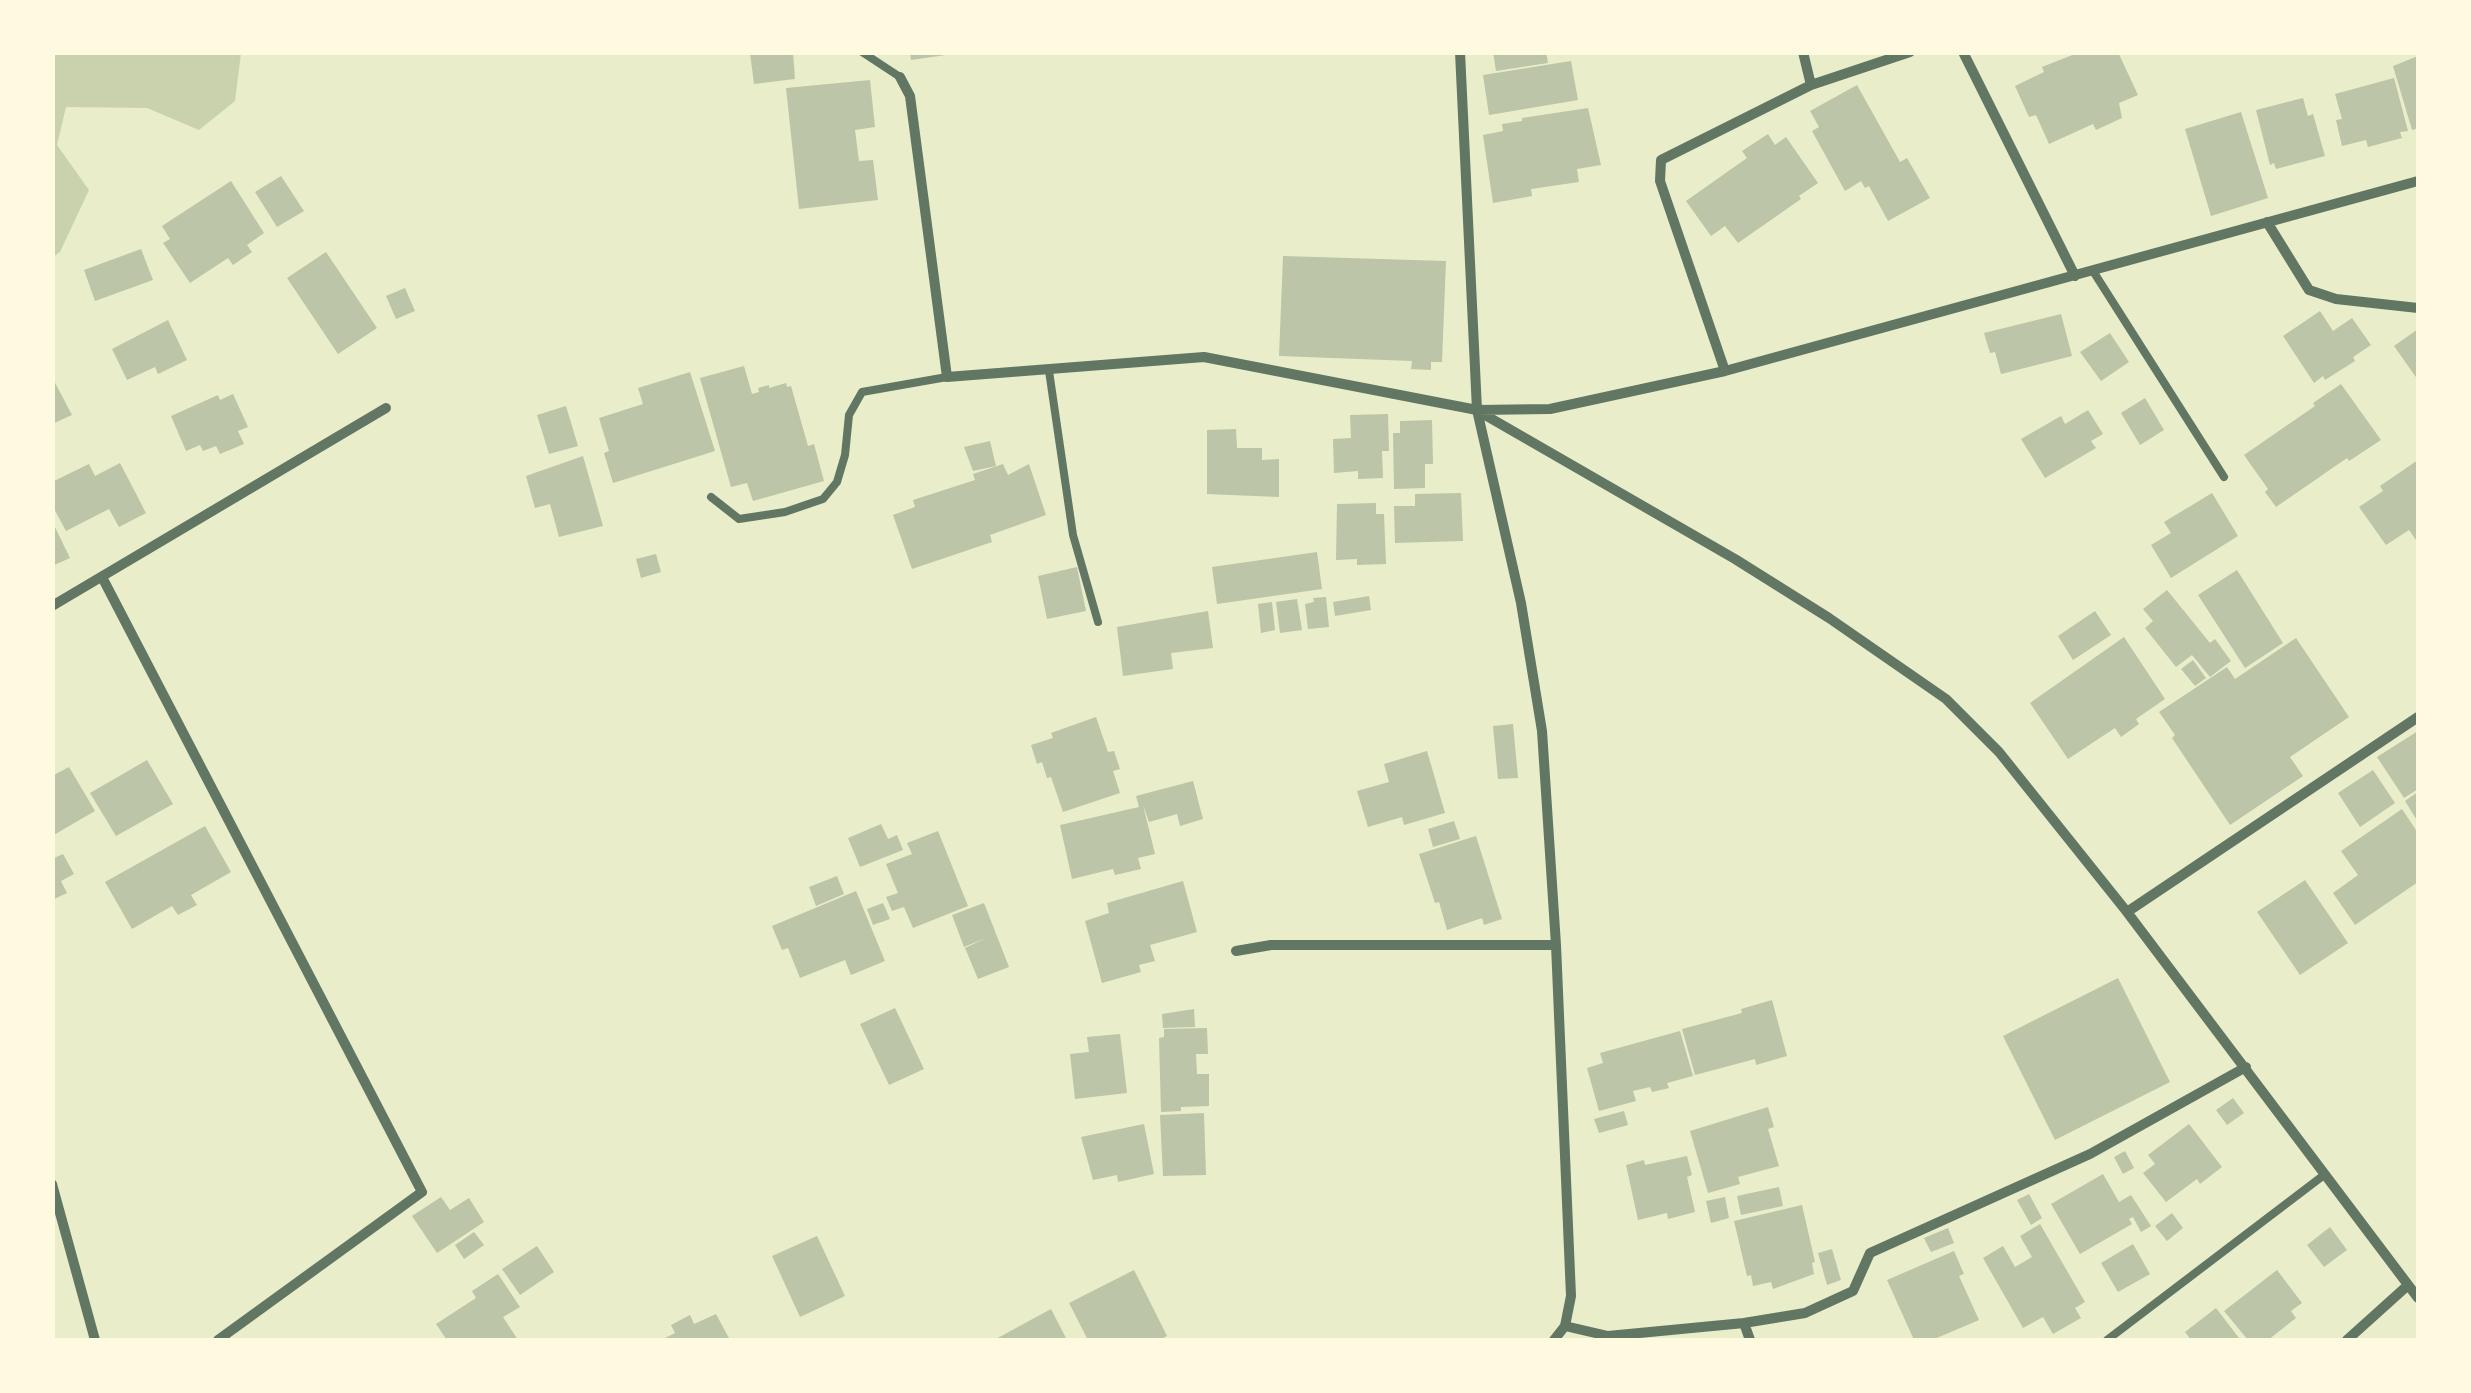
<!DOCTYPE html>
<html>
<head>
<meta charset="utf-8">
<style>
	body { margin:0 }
	#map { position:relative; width:2471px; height:1393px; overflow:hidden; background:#e9edc9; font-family:Ubuntu,sans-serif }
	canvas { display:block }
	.frame { position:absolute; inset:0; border:55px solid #fefae0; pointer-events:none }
</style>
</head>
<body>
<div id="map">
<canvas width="2471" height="1393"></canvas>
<div class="frame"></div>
</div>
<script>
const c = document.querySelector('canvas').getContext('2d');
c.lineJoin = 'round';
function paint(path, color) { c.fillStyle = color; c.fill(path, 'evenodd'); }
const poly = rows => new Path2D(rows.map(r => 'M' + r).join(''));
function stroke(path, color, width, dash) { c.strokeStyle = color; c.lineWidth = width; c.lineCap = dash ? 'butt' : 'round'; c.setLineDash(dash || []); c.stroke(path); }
paint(poly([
	[53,52,241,53,235,101,199,130,147,108,66,107,57,145,89,190,60,252,53,257]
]), '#cad2ad');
paint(poly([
	[793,52,795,79,754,84,750,53],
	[910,52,946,52,946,55,911,60],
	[1493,52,1546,52,1548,63,1496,71],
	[2080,52,2118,52,2138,95,2119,103,2122,118,2096,130,2093,124,2049,144,2036,115,2029,117,2015,86,2044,72,2042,67],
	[2418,56,2418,128,2412,130,2393,66],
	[1571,61,1578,100,1489,115,1483,75],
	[2394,78,2408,131,2400,132,2402,138,2368,147,2366,140,2342,146,2336,120,2342,119,2335,94],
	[870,80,875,127,855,130,859,161,873,160,878,200,799,209,786,88],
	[1857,85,1900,162,1907,158,1930,198,1888,221,1869,186,1865,188,1861,181,1845,191,1812,131,1819,127,1810,111],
	[2303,98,2308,116,2313,114,2325,156,2276,169,2274,163,2270,165,2256,110],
	[1588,108,1601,165,1577,169,1579,182,1531,189,1532,196,1493,203,1483,135,1503,131,1502,124,1522,121,1522,118],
	[2241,112,2268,198,2211,216,2185,129],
	[1768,134,1775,145,1786,137,1818,183,1799,196,1801,199,1738,243,1725,226,1711,236,1686,201,1747,158,1742,151],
	[281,176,304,211,277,227,255,192],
	[231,181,264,233,247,245,252,252,233,265,228,258,190,283,163,243,170,239,162,226],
	[141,249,153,280,95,301,84,270],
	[326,252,377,328,338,354,287,278],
	[1283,256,1446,261,1442,362,1431,362,1431,370,1411,369,1412,361,1279,356],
	[405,288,415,311,396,319,386,296],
	[2320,311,2333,331,2352,318,2371,345,2353,357,2355,361,2325,380,2323,376,2314,383,2283,336],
	[2061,314,2072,356,2001,374,1995,352,1990,353,1984,333],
	[168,320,187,360,158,374,155,367,127,380,112,349],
	[2418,329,2418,380,2394,346],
	[2110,333,2129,362,2101,381,2080,352],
	[744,366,752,394,759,392,758,388,769,385,769,388,786,383,787,387,791,386,808,446,814,444,824,481,753,501,747,483,731,487,700,378],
	[690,372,715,451,613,483,604,453,609,451,599,418,643,404,638,388],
	[52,377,72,415,52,424],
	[2341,384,2381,440,2349,461,2347,458,2276,507,2265,492,2268,489,2244,455,2315,406,2313,403],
	[233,394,248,427,238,431,244,444,220,454,216,446,203,451,200,445,186,451,171,416,218,395,220,400],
	[2145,398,2164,430,2140,445,2121,413],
	[566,406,578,446,549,454,537,415],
	[2088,410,2103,434,2091,441,2096,448,2045,478,2021,439,2061,416,2065,424],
	[1388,414,1389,451,1382,451,1383,478,1358,479,1358,471,1334,473,1333,439,1351,438,1350,415],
	[1432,420,1433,464,1425,464,1425,488,1394,489,1393,433,1400,433,1400,421],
	[1236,429,1237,448,1262,448,1262,460,1279,459,1279,497,1207,494,1207,430],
	[990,441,996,466,973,471,964,447],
	[583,456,603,526,559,537,550,504,535,508,526,476],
	[2418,460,2418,543,2409,530,2386,545,2359,507,2383,491,2380,486],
	[120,463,146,513,119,527,109,509,66,531,52,505,52,482,89,464,95,476],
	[1003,464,1008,475,1029,464,1046,515,990,535,992,542,912,569,893,515,915,507,913,500,975,480,973,474],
	[1461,493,1463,541,1395,543,1394,506,1415,506,1415,494],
	[2212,493,2238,536,2171,578,2151,545,2171,533,2164,522],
	[1376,503,1376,514,1384,514,1386,564,1357,565,1357,559,1336,560,1337,504],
	[52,521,70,558,52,566],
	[1317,552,1322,589,1217,604,1212,567],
	[656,554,661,572,641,578,636,559],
	[1077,567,1086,611,1047,619,1038,576],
	[2237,570,2283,643,2245,668,2198,595],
	[2167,590,2210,643,2215,639,2231,661,2210,677,2192,655,2176,667,2145,628,2153,621,2143,609],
	[1369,596,1371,610,1335,616,1333,602],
	[1326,597,1329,627,1308,629,1305,604,1314,602,1313,598],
	[1297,599,1302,630,1280,633,1276,602],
	[1272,602,1275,630,1261,633,1258,604],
	[1208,611,1213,648,1171,653,1173,669,1123,676,1117,627],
	[2095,611,2111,635,2073,660,2058,636],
	[2124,637,2165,699,2136,719,2139,724,2121,737,2115,728,2068,759,2030,703],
	[2296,638,2349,717,2290,757,2303,776,2230,825,2172,738,2175,735,2159,712,2227,667,2235,679],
	[2193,660,2206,678,2195,686,2181,669],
	[1096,717,1108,752,1114,751,1120,769,1113,771,1120,793,1063,812,1051,777,1047,778,1042,762,1037,764,1031,745,1053,738,1051,733],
	[1513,724,1518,778,1498,779,1493,726],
	[2418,731,2418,789,2404,798,2377,757],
	[1427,751,1445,813,1404,825,1402,817,1368,827,1357,791,1389,782,1384,764],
	[147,760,173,804,116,836,90,793],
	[69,767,95,811,52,836,52,776],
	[2373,770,2395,803,2360,827,2338,793],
	[1193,781,1203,819,1180,826,1177,814,1149,822,1143,805,1155,854,1138,858,1141,869,1115,875,1113,869,1072,879,1060,825,1139,807,1136,796],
	[2418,792,2418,822,2405,801],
	[2402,809,2418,833,2418,882,2355,925,2333,893,2358,875,2341,851],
	[1454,821,1460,839,1433,847,1428,829],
	[881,824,888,839,897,835,903,850,860,867,848,838],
	[205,826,231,872,191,895,197,905,178,915,172,906,132,929,105,882],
	[938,831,968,906,913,928,904,907,892,911,886,897,898,893,886,864,912,854,907,843],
	[1476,836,1502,919,1484,925,1482,918,1447,930,1439,902,1435,903,1419,854],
	[63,854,74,874,61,881,67,893,52,900,52,859],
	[837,876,844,894,816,906,809,887],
	[2305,880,2348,943,2300,975,2257,912],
	[1183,881,1197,932,1150,945,1155,961,1139,965,1141,972,1102,983,1085,921,1109,913,1107,903],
	[856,891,885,961,851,975,845,960,800,978,788,948,782,950,772,926],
	[883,903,890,919,873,925,867,909],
	[984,903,1009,967,978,979,965,948,986,938,964,947,952,915],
	[2118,978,2170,1082,2055,1140,2003,1036],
	[1772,1000,1787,1056,1756,1065,1755,1059,1695,1075,1682,1029,1742,1013,1741,1009],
	[895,1008,924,1069,889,1085,860,1024],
	[1194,1009,1195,1027,1163,1028,1162,1014],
	[1207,1028,1208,1054,1196,1054,1197,1074,1209,1074,1209,1106,1181,1107,1181,1111,1161,1112,1159,1038,1164,1037,1164,1029],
	[1680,1031,1693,1076,1667,1083,1669,1088,1652,1092,1650,1087,1633,1091,1636,1101,1599,1111,1587,1068,1603,1063,1600,1053],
	[1120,1034,1127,1093,1075,1099,1070,1054,1089,1052,1087,1037],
	[2233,1098,2244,1113,2227,1125,2216,1110],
	[1768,1107,1774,1127,1768,1129,1779,1166,1738,1177,1740,1184,1708,1193,1690,1131],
	[1624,1111,1628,1125,1599,1133,1594,1119],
	[1204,1113,1206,1175,1163,1176,1160,1115],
	[1144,1124,1154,1174,1118,1182,1117,1175,1093,1180,1081,1137],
	[2189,1124,2222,1167,2200,1184,2197,1179,2166,1202,2143,1173,2155,1164,2148,1155],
	[2125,1151,2134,1168,2123,1174,2114,1157],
	[1687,1156,1692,1175,1687,1177,1695,1212,1668,1219,1667,1213,1638,1220,1626,1165,1644,1160,1645,1165],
	[2103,1174,2119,1202,2131,1195,2151,1226,2141,1232,2133,1217,2129,1219,2132,1224,2080,1254,2051,1204],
	[1779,1187,1783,1206,1741,1215,1737,1196],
	[2029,1194,2042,1218,2031,1225,2017,1200],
	[441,1197,450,1210,469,1198,484,1222,437,1253,412,1216],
	[1725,1197,1729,1218,1711,1223,1706,1201],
	[1802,1205,1815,1262,1812,1263,1814,1274,1773,1289,1771,1282,1753,1286,1751,1275,1747,1276,1734,1221],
	[2172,1213,2183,1228,2167,1241,2155,1226],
	[2040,1224,2085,1302,2075,1308,2081,1318,2053,1334,2043,1317,2023,1328,1983,1258,2003,1246,2015,1267,2032,1257,2020,1236],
	[2330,1227,2347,1250,2324,1267,2307,1245],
	[1948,1228,1954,1243,1931,1252,1924,1238],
	[474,1232,484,1245,464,1259,455,1245],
	[817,1236,845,1296,800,1317,772,1256],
	[2133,1244,2150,1274,2118,1292,2101,1263],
	[537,1246,554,1272,520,1295,502,1269],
	[1832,1249,1841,1280,1827,1285,1818,1253],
	[1954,1251,1964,1274,1959,1276,1979,1320,1932,1340,1914,1340,1887,1280],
	[1134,1270,1167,1336,1159,1340,1088,1340,1069,1303],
	[2277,1270,2302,1303,2291,1311,2296,1318,2268,1340,2248,1340,2224,1311],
	[498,1274,520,1307,503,1317,518,1340,447,1340,436,1324,476,1298,472,1291],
	[2216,1308,2239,1338,2236,1340,2191,1340,2185,1332],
	[1051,1309,1067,1340,994,1340],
	[716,1314,730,1340,661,1340,675,1333,671,1325,690,1315,694,1324]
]), '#bcc5a7');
stroke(poly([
	[862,52,900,77],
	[2093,271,2224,477],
	[1049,371,1073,535,1098,622],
	[711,497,739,519,785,512,823,499,837,482,845,455,849,415,862,392,947,377],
	[2107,1340,2324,1175]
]), '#617663', 8);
stroke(poly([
	[1460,52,1477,410,1521,603,1542,731,1556,945,1571,1296,1565,1326,1554,1340],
	[1803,52,1811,85],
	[1963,52,2075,276],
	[900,77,910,96,947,377,1204,357,1477,410,1550,409,1725,371,2418,181],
	[2267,222,2309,290,2336,299,2418,308],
	[1725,371,1660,181,1661,160,1811,85,1910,52],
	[1478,411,1735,559,1829,618,1946,699,1999,752,2127,912,2418,1298],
	[102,577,422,1192,218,1340],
	[52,606,386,408],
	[2127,912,2418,717],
	[1236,951,1271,945,1556,945],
	[52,1184,95,1340],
	[1744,1323,1750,1340],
	[1565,1326,1608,1336,1744,1323,1805,1313,1853,1291,1870,1253,2090,1154,2246,1067],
	[2347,1340,2407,1286]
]), '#617663', 10);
</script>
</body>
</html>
